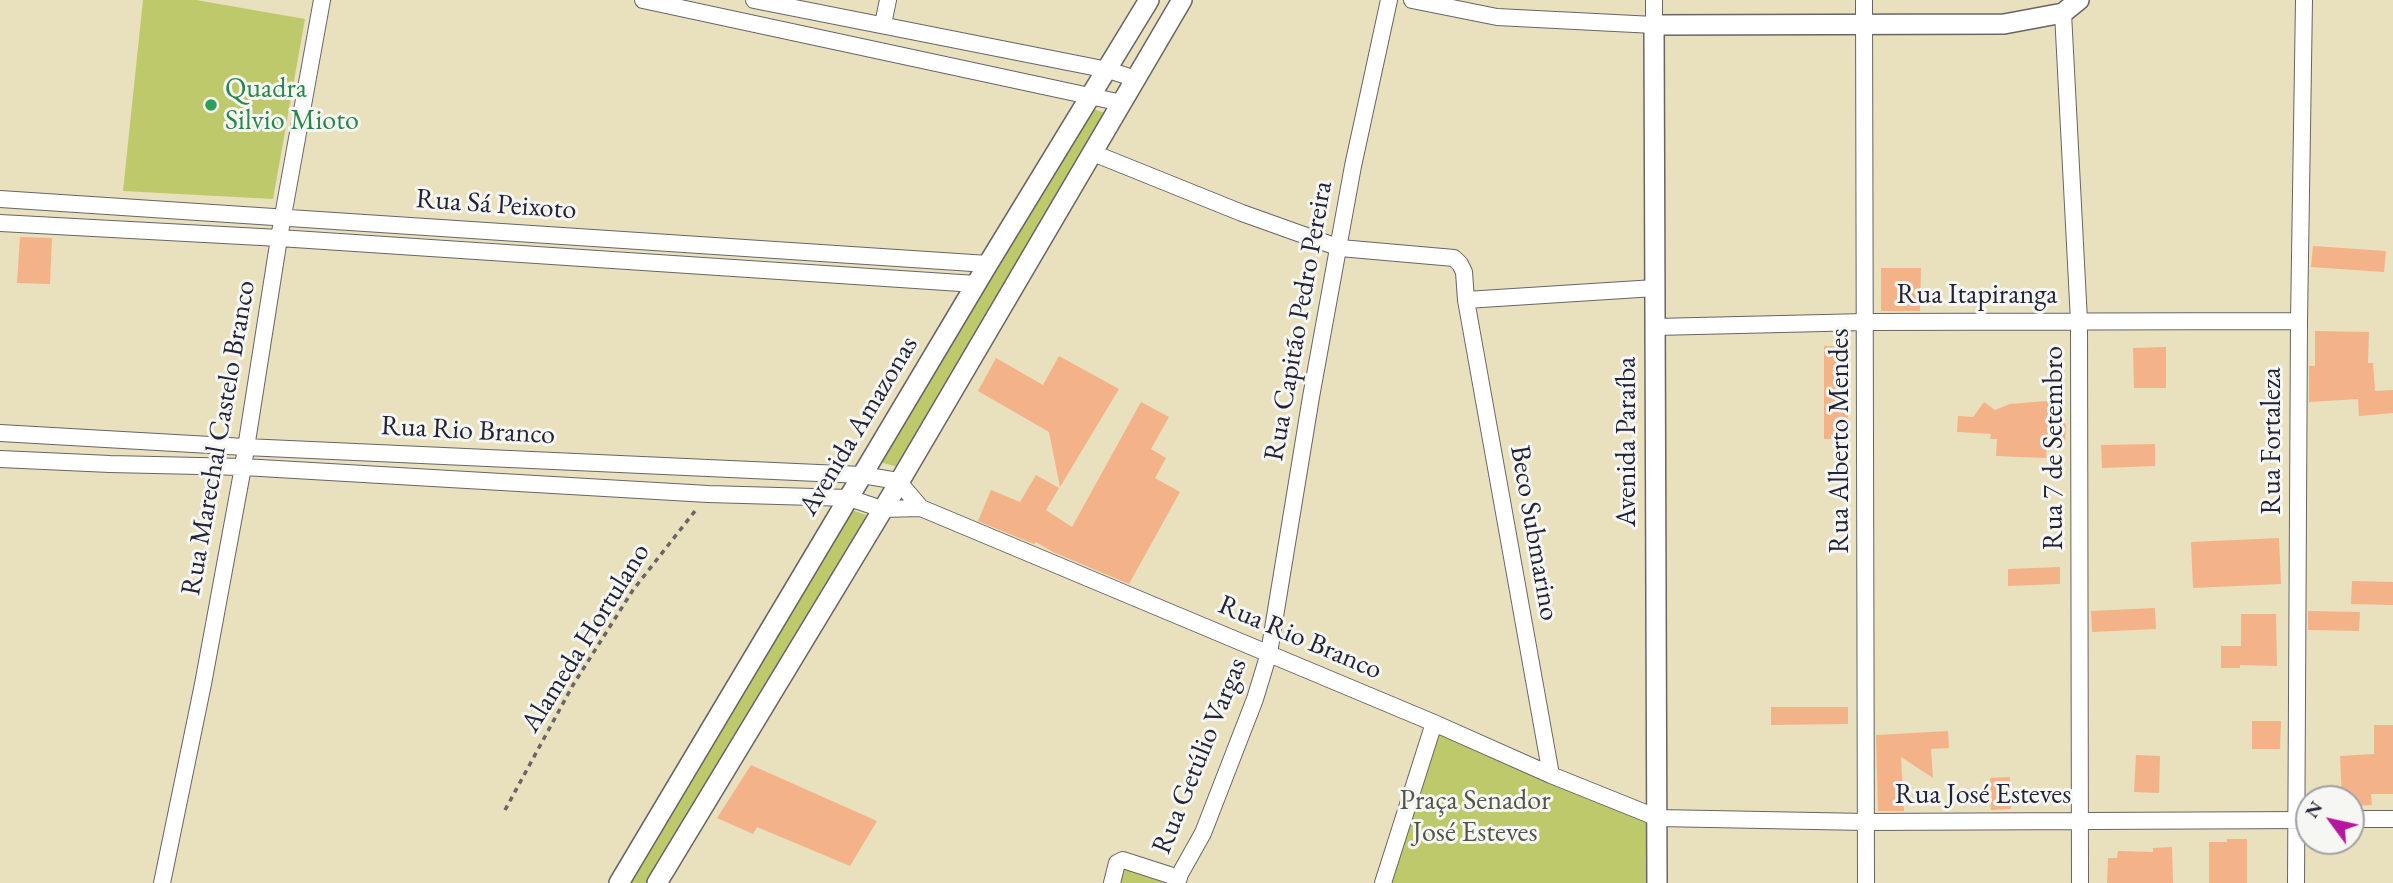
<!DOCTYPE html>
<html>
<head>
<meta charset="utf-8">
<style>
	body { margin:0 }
	#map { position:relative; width:2393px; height:883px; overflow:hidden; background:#e9e0bd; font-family:"EB Garamond",serif }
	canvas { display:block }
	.north { position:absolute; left:2295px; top:785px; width:70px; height:70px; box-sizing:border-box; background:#f6f6f2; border:2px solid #a1a1a9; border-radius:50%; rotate:303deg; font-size:19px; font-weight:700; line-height:28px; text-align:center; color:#22223b }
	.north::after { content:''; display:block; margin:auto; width:24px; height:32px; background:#b5179e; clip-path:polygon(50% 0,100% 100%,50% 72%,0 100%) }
</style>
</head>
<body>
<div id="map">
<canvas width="2393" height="883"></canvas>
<div class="north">N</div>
</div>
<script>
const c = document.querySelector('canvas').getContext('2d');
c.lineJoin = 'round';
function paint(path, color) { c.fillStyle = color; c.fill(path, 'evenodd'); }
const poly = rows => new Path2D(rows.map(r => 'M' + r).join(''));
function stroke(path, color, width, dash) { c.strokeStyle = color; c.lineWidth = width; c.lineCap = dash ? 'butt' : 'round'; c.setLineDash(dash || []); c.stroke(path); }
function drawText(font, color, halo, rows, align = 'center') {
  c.font = font + ' "EB Garamond",serif'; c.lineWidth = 6; c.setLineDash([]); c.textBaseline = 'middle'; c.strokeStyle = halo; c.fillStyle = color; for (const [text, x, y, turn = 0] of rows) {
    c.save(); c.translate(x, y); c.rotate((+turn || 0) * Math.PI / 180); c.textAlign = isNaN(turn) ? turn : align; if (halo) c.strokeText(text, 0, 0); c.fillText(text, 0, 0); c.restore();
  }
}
paint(poly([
	[143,0,196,0,305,19,273,199,123,191],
	[1090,108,1108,114,898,467,880,462],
	[852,510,869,516,647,883,628,883],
	[1431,729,1655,817,1655,883,1386,883],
	[1117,862,1171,883,1109,883]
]), '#bdc96b');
paint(poly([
	[20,237,52,238,50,284,17,283],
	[2313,246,2386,251,2384,272,2311,267],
	[1881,268,1921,268,1920,311,1881,311],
	[2315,331,2369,332,2368,363,2373,363,2375,391,2393,390,2393,413,2359,416,2358,399,2309,402,2309,366,2315,366],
	[1824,346,1848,346,1848,439,1824,439],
	[2166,347,2166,388,2134,388,2133,348],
	[1059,356,1119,389,1060,487,1049,432,978,391,996,358,1043,385],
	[2058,400,2060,418,2066,425,2065,443,2047,442,2046,458,1996,456,1997,439,1990,439,1991,434,1957,432,1958,416,1973,417,1984,402,1995,410,2010,404],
	[1141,402,1169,417,1151,449,1166,458,1155,478,1180,492,1129,584,1053,552,1036,542,1034,544,978,521,991,490,1020,502,1036,475,1059,488,1046,510,1072,527],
	[2155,444,2155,466,2102,468,2101,445],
	[2279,538,2281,584,2193,588,2191,542],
	[2060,567,2060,584,2008,586,2008,569],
	[2352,581,2393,582,2393,605,2351,604],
	[2155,608,2156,629,2092,632,2091,611],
	[2308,611,2360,612,2359,631,2308,630],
	[2241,614,2276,614,2277,666,2240,665,2240,668,2221,668,2221,646,2241,646],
	[1771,707,1848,707,1848,724,1771,725],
	[2252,721,2281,721,2280,749,2252,749],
	[2374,725,2393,725,2393,794,2371,794,2372,805,2351,806,2351,799,2342,799,2340,756,2374,754],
	[1948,731,1949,748,1931,749,1933,778,1901,757,1904,811,1878,811,1876,735],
	[2136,755,2160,756,2159,793,2134,792],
	[751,765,877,821,850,866,757,827,753,834,717,818],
	[2010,777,2011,809,1991,810,1990,778],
	[2227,839,2247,839,2247,883,2209,883,2209,842,2227,842],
	[2172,847,2173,883,2107,883,2108,858,2117,858,2118,851,2153,852,2153,848]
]), '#f4b289');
const minor = poly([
	[643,0,1122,103],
	[754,0,1108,70,1136,79],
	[1412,0,1497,17,1654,25,1654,0],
	[1864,0,1866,883],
	[2063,13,2079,321,2080,883],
	[883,24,888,0],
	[1093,153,1242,213,1340,248,1454,258,1460,264,1464,272,1466,300,1551,775],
	[0,199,988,264],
	[0,223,279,238,976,284],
	[1466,300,1655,288],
	[1655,327,1866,322,2299,321],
	[0,433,245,447,862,475,898,481,921,508],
	[0,459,110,464,243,467,708,494,849,498,882,509,921,508,1434,723,1551,775,1658,818,1866,822,2309,820],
	[2351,819,2393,819],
	[162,883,203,684,243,467,279,238,322,0],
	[1112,883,1117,863,1123,860,1179,878],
	[1175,883,1203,833,1255,699,1269,653,1311,397,1353,166,1389,0],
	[1383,883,1434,723],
	[2296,883,2299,321,2304,0]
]);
const tertiary = poly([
	[619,883,988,264,1149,0],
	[657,883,891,496,1182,0],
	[1657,883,1654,25,2004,24,2063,13,2079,0]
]);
stroke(minor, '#686468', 18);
stroke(tertiary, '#686468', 22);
stroke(poly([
	[505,810,573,685,633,590,695,511]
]), '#686468', 3.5, [5, 5]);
stroke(minor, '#fff', 16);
stroke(tertiary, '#fff', 19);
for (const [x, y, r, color] of [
	[211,105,7,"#2e9e5b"]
]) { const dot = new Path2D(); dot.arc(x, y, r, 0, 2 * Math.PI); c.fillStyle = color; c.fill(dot); stroke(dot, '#f6f6f2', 2.5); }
drawText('28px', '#27864d', '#f6f6f2', [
	["Quadra",225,89],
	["Silvio Mioto",225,121]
], 'left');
drawText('28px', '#22223b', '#f6f6f2', [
	["Rua Sá Peixoto",496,205,4],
	["Rua Itapiranga",1977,295],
	["Rua Capitão Pedro Pereira",1299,321,-80],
	["Avenida Amazonas",859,426,-59],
	["Rua Rio Branco",468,431,3],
	["Rua Marechal Castelo Branco",219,438,-80],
	["Rua Alberto Mendes",1840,441,-90],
	["Rua Fortaleza",2272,441,-90],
	["Avenida Paraíba",1627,442,-90],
	["Rua 7 de Setembro",2054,448,-90],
	["Beco Submarino",1534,533,80],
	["Alameda Hortulano",586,638,-58],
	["Rua Rio Branco",1300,638,23],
	["Rua Getúlio Vargas",1200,756,-68],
	["Rua José Esteves",1983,795]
]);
drawText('28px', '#505449', '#f6f6f2', [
	["Praça Senador",1475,801],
	["José Esteves",1475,833]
]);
</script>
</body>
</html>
